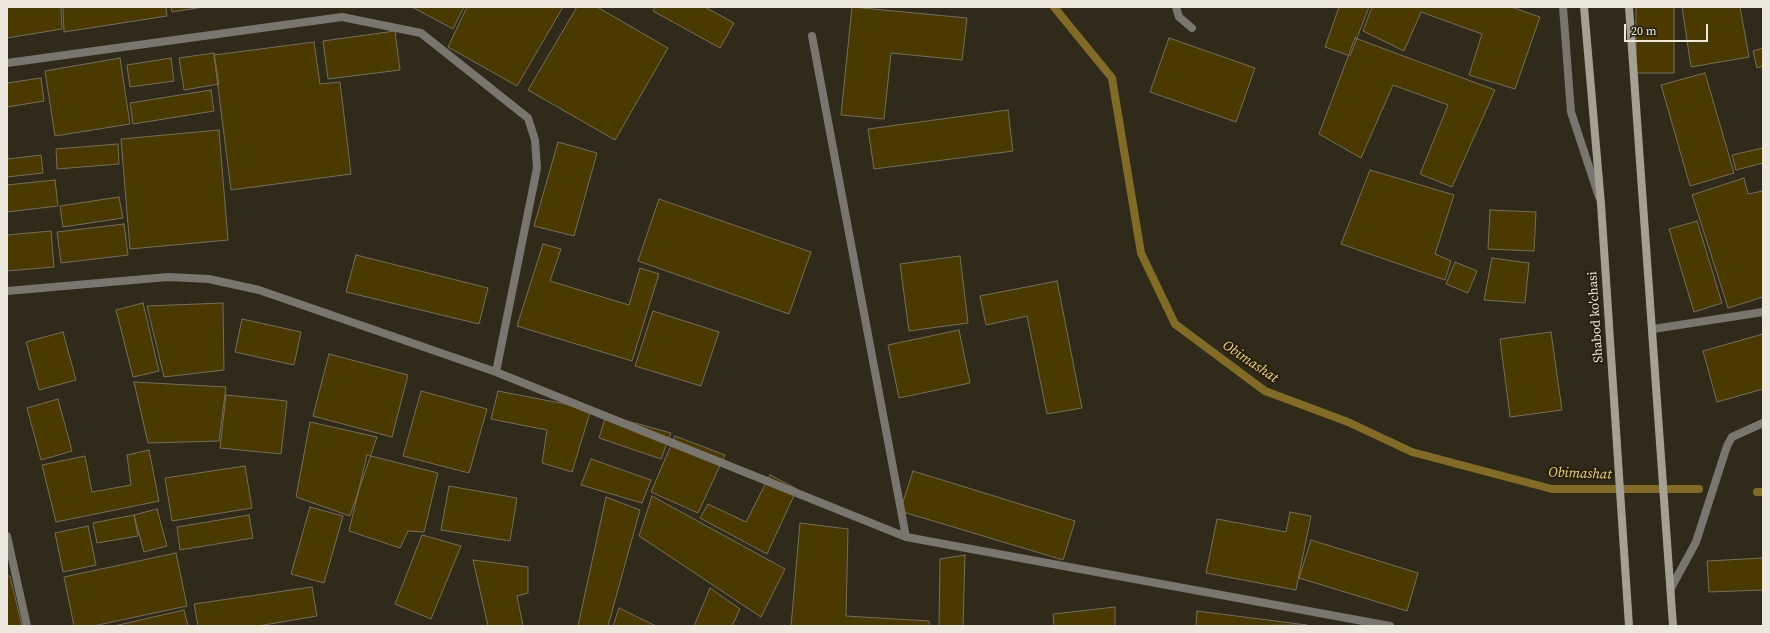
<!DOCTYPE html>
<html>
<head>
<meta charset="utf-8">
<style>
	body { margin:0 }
	#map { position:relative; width:1770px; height:633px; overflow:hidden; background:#2f2a1a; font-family:"Source Serif 4",serif }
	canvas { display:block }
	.frame { position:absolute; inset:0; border:8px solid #ece8de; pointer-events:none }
	.scale { position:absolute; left:1624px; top:24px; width:84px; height:18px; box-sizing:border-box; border:2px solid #ece8de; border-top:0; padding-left:5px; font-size:12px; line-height:14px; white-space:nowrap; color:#ece8de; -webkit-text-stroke:3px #262011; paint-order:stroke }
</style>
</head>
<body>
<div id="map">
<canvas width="1770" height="633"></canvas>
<div class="frame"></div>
<div class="scale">20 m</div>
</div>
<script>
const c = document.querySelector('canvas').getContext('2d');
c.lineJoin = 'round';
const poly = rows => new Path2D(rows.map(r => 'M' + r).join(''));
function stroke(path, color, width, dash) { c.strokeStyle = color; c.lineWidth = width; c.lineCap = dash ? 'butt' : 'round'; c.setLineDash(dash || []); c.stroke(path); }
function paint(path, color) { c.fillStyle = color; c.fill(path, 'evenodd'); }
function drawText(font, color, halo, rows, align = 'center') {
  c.font = font + ' "Source Serif 4",serif'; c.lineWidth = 4; c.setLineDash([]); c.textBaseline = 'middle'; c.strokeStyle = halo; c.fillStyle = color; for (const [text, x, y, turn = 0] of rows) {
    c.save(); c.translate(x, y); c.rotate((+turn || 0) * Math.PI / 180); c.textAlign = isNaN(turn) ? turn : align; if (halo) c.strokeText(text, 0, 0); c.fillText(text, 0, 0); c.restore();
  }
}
stroke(poly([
	[1054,7,1112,78,1141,253,1175,324,1265,391,1348,422,1412,452,1552,489,1699,489],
	[1757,492,1763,492]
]), '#816b25', 8);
const building = poly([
	[7,7,61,7,62,29,7,38,7,7],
	[63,7,166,7,167,16,64,32,63,7],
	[171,7,203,7,172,12,171,7],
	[412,7,464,7,453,29,412,7],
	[467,7,563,7,517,86,448,47,467,7],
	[577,7,597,7,668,48,615,140,528,90,577,7],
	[655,7,705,7,734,23,720,48,653,11,655,7],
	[852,7,967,18,962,60,891,53,884,119,841,115,852,7],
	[1339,7,1369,7,1350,56,1325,47,1339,7],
	[1372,7,1511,7,1540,17,1515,89,1469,75,1482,34,1421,12,1404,51,1363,31,1372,7],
	[1636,7,1674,7,1674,73,1636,73,1636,7],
	[1682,7,1740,7,1749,57,1691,67,1682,7],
	[395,31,400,70,328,79,323,41,395,31],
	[1169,38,1255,68,1236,122,1150,92,1169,38],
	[1355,38,1495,90,1452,187,1420,174,1448,105,1393,85,1361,158,1319,134,1355,38],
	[314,42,320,84,340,82,351,174,231,190,214,55,314,42],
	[1763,48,1763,66,1757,68,1753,51,1763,48],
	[214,53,219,84,184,90,179,58,214,53],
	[120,58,130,124,55,136,45,71,120,58],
	[171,58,174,81,130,87,127,65,171,58],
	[1705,73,1734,173,1690,186,1661,85,1705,73],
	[41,78,44,101,7,107,7,83,41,78],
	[211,90,214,111,133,124,130,103,211,90],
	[1008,110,1013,151,874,169,868,129,1008,110],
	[219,130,228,240,130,249,121,139,219,130],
	[558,142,597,153,574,236,534,226,558,142],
	[118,144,119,164,57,169,56,149,118,144],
	[1763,148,1763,163,1736,170,1732,155,1763,148],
	[7,149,8,159,41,155,43,173,7,177,7,149],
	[1370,170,1454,195,1435,254,1451,261,1445,280,1341,244,1370,170],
	[1744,178,1748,194,1763,191,1763,297,1728,308,1692,195,1744,178],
	[55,180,58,206,7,212,7,185,55,180],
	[119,197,123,218,63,227,60,206,119,197],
	[659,199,811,252,789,314,638,261,659,199],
	[1490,210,1536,212,1534,251,1488,249,1490,210],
	[1697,221,1722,303,1694,312,1669,229,1697,221],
	[124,224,128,255,61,263,57,232,124,224],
	[51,231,54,267,7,271,7,235,51,231],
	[543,244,561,249,550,281,629,305,640,268,659,274,632,361,517,326,543,244],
	[356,255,488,288,479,324,346,292,356,255],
	[960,256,968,323,909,331,900,264,960,256],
	[1492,258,1529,263,1525,303,1484,300,1492,258],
	[1455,262,1477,271,1468,293,1446,284,1455,262],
	[1057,281,1082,408,1047,414,1027,316,986,325,980,296,1057,281],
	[143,303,159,371,133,377,116,310,143,303],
	[223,303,224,370,164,377,147,306,223,303],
	[653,311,719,332,701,386,635,366,653,311],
	[242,319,301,332,294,365,235,352,242,319],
	[959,330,970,383,899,398,888,345,959,330],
	[63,332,76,380,39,390,26,342,63,332],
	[1551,332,1562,410,1510,417,1500,339,1551,332],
	[1763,334,1763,389,1717,402,1703,351,1763,334],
	[329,354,408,375,392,437,313,416,329,354],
	[134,382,226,387,219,441,148,443,134,382],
	[421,391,487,409,469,473,403,456,421,391],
	[498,391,591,409,572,472,542,463,547,430,491,419,498,391],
	[226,395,287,401,281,454,220,448,226,395],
	[58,399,72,451,41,460,27,408,58,399],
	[606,415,671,433,661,459,599,438,606,415],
	[310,422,377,437,350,516,296,497,310,422],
	[675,436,725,455,698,513,651,492,675,436],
	[149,450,159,501,56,522,42,465,85,456,92,492,131,485,127,455,149,450],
	[367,455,438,473,424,532,408,531,400,548,349,531,367,455],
	[591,459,651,480,642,503,581,485,591,459],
	[245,466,252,508,172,521,165,478,245,466],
	[913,471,1075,521,1063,560,900,511,913,471],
	[770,475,797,489,767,554,700,518,708,504,746,522,770,475],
	[449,486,517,498,510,541,441,530,449,486],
	[652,496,785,569,761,617,639,536,652,496],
	[606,497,640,510,608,626,578,626,606,497],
	[310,507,343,516,324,583,291,574,310,507],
	[157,509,167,546,144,552,134,515,157,509],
	[1290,512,1311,516,1296,590,1206,573,1217,519,1286,532,1290,512],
	[134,515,138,536,97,543,93,523,134,515],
	[249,515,253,538,180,550,177,527,249,515],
	[800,523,848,529,846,616,929,621,930,626,791,626,800,523],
	[88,526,96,565,63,572,55,533,88,526],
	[422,535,461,546,431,619,395,604,422,535],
	[1311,540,1418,573,1407,611,1299,578,1311,540],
	[176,553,187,606,93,626,74,626,64,577,176,553],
	[965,555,963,626,939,626,940,559,965,555],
	[1763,558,1763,590,1709,592,1707,561,1763,558],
	[473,560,528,567,528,593,517,596,523,626,488,626,473,560],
	[7,576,10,576,22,626,7,626,7,576],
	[312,587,317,616,258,626,198,626,194,604,312,587],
	[710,588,740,609,732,626,694,626,710,588],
	[1115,607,1115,626,1054,626,1053,614,1115,607],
	[619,608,656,626,613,626,619,608],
	[184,610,188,626,114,626,184,610],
	[1197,611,1307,625,1196,626,1197,611]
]);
paint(building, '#4a3a00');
stroke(building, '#746e5c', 1);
stroke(poly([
	[1176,7,1179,17,1192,28],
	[1563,7,1571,112,1599,197],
	[1653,329,1763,312],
	[1671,588,1696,542,1727,446,1732,437,1763,423]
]), '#78766e', 8);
stroke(poly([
	[812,36,906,537],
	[7,63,342,17,421,33,528,118,535,140,537,168,496,372],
	[7,291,168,277,209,279,259,290,496,372,906,537,1390,626],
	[7,536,27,626]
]), '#78766e', 8);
stroke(poly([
	[1584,7,1601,204,1629,626],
	[1629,7,1673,626]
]), '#a5a094', 8);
drawText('13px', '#ece8de', '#262011', [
	["Shabod ko'chasi",1596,317,-94]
]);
drawText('italic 14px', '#f5d374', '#262011', [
	["Obimashat",1250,362,34],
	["Obimashat",1580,474,2]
]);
</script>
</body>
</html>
